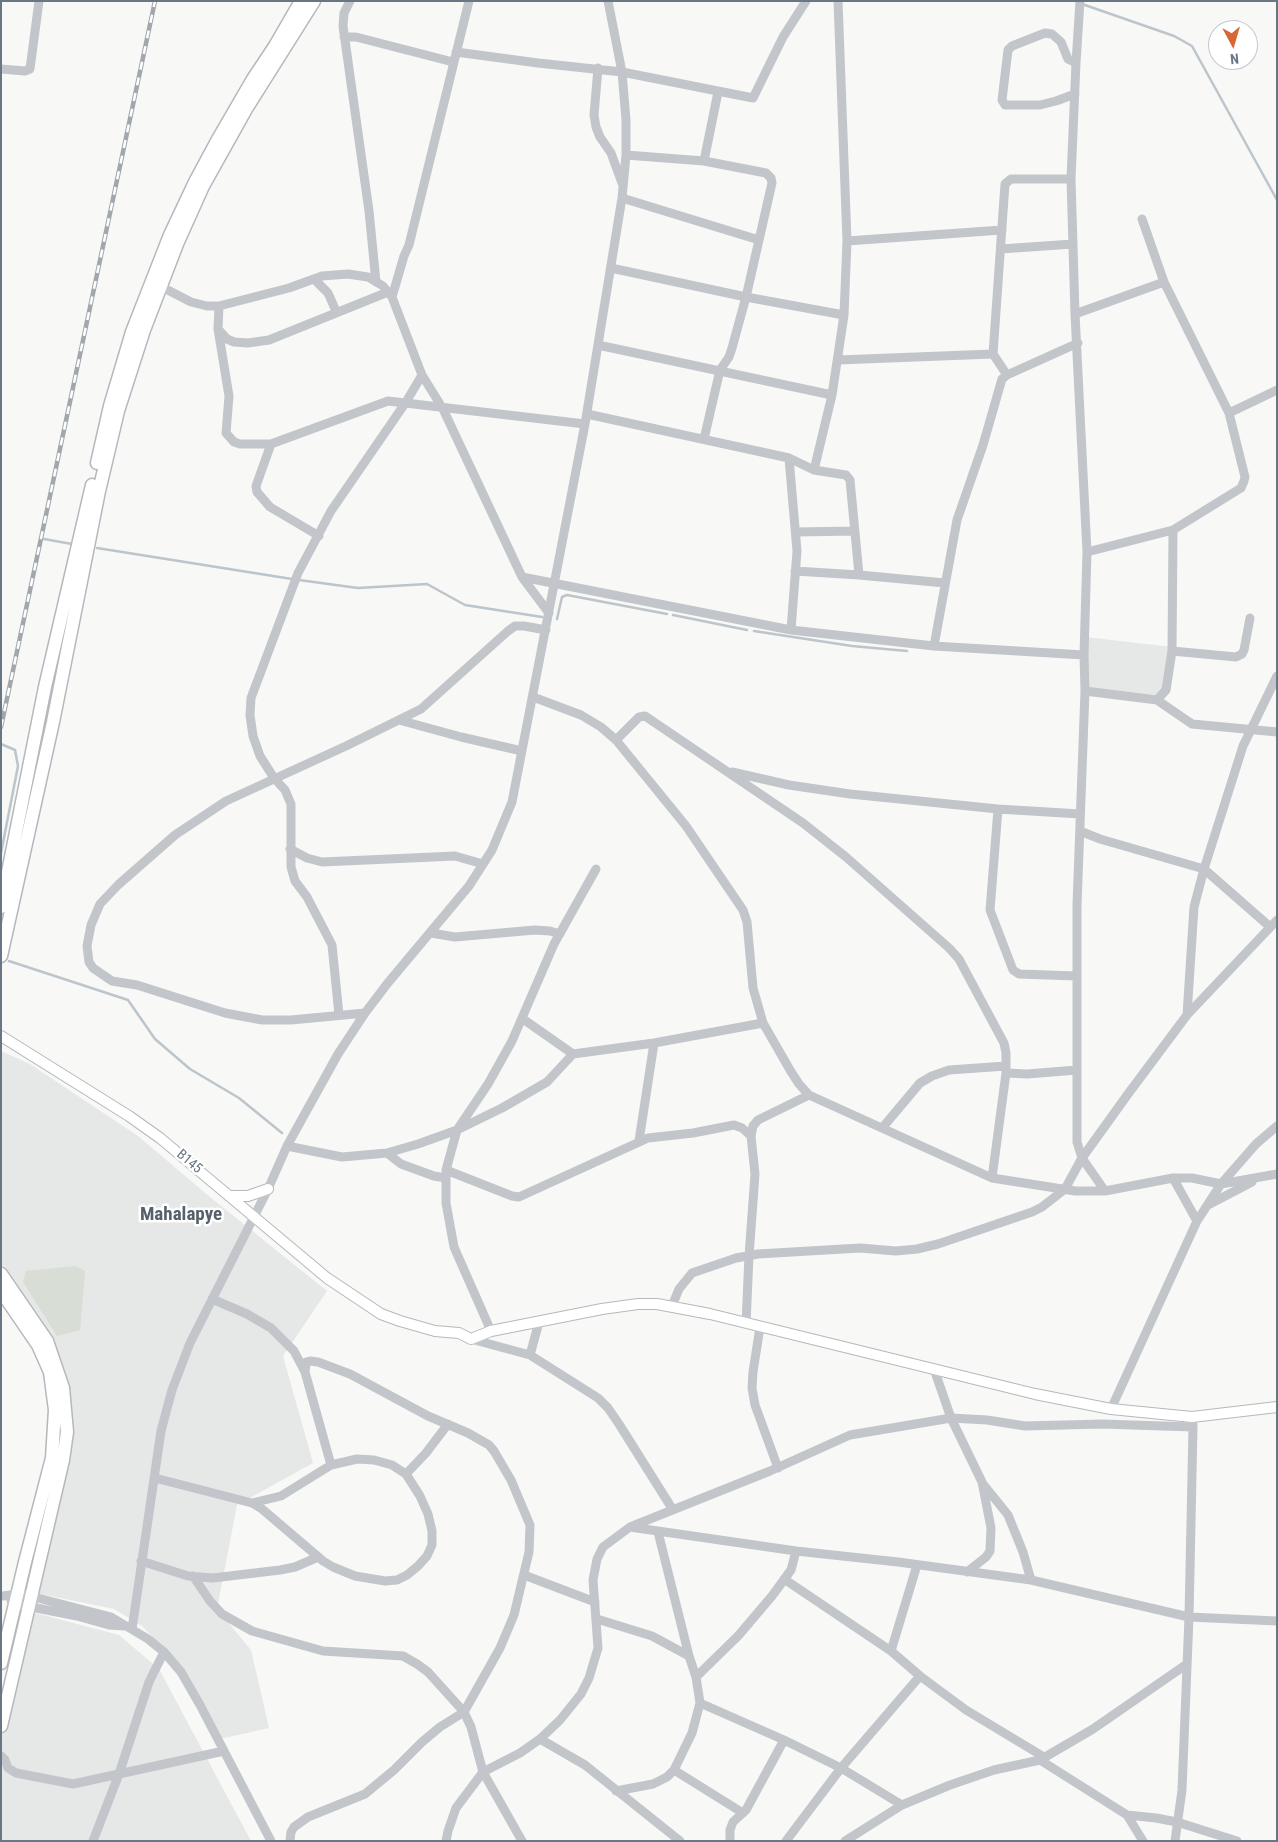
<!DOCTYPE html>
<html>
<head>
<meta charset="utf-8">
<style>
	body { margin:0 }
	#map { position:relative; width:1278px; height:1842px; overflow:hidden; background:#f8f8f6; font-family:"Roboto Condensed",sans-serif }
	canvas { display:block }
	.frame { position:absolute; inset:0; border:2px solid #697785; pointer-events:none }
	.north { position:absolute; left:1208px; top:20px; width:50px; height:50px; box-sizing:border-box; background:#fff; border:1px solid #c3c9ce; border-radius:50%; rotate:174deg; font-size:14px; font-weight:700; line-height:20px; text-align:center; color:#697785 }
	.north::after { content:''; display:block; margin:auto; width:18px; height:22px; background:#d86636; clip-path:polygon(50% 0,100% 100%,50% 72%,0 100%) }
</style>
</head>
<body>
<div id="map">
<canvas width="1278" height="1842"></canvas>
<div class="frame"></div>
<div class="north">N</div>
</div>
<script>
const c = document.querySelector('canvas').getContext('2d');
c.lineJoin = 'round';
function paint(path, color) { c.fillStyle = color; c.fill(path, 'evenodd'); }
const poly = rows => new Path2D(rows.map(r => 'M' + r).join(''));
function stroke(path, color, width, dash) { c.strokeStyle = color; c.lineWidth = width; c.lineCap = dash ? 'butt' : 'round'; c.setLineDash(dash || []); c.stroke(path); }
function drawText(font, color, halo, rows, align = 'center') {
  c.font = font + ' "Roboto Condensed",sans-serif'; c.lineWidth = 5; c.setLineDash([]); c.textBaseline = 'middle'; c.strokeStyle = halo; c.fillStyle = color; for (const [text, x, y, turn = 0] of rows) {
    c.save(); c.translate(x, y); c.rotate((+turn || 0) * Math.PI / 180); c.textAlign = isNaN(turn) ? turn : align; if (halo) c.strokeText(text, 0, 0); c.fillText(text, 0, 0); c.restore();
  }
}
paint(poly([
	[1085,637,1173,647,1166,690,1157,700,1085,691],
	[1,1051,30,1064,138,1136,210,1197,327,1291,283,1356,313,1463,237,1505,217,1609,251,1650,269,1728,220,1739,175,1661,142,1626,114,1609,26,1591,53,1469,60,1386,1,1281],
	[24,1610,119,1635,159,1669,251,1841,1,1841,1,1738]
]), '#e6e7e7');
paint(poly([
	[76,1266,85,1271,80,1330,57,1336,23,1282,26,1271]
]), '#d8ddd5');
stroke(poly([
	[1082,4,1174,36,1192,46,1277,200],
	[44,539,72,544],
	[97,548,292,579],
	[299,580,358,588,427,584,465,605,542,617],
	[673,615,747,630],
	[557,619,562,597,567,595,667,614],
	[754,631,852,646,907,651],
	[1,853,18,766,15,750,1,744],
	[9,961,128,1000,155,1039,190,1069,239,1098,282,1133]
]), '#bcc5cb', 2.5);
const major = poly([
	[1,1036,129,1116,160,1138,327,1278,381,1314,400,1321,435,1331,459,1333,471,1339,491,1331,602,1309,638,1304,657,1304,710,1314,1035,1394,1111,1409,1192,1417,1277,1407],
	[229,1196,248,1196,268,1189]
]);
const highway = poly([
	[97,463,110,406,132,332,170,235,195,182,217,141,253,79,275,46,301,1],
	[1,907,45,687,92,485],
	[1,956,53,722,99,491,118,411,144,330,177,244,203,186,246,109,314,1],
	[1,1274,47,1341,63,1388,67,1432,63,1460,1,1726],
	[1,1291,38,1345,50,1372,55,1410,52,1458,25,1562,1,1663]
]);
stroke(major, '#b5b9bd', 12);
stroke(highway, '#b5b8bc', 15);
stroke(poly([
	[350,1,344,13,343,26,369,211,376,282],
	[469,1,409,245,404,256,392,297,422,375,443,409,522,577,549,613],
	[1080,1,1076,63,1071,179,1075,314,1087,552,1084,655,1085,691,1077,905,1077,1142,1082,1158,1105,1191,1173,1178,1192,1178,1221,1184,1277,1174],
	[344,37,356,37,453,62],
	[456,52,538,63,622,72,753,98,783,37,806,1],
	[598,68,594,115,596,127,600,137,611,153,622,183],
	[1,69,25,71,30,69,39,1],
	[1075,94,1056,101,1040,105,1005,105,1002,100,1008,50,1012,46,1045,33,1052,34,1061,42,1068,59,1076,63],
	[626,155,704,161,766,173,771,178,772,183,746,297,732,348,729,357,720,370,704,439],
	[704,161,718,92],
	[622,198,759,240],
	[847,241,1002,230],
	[1001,249,1073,244],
	[611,268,746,297,844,315],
	[314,279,328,293,336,311],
	[160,286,191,302,207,306,219,306,289,288,322,276,348,274,368,277,383,286,392,297],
	[219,306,218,329,229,396,226,433,234,442,240,444,271,444,388,401,585,424],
	[1075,314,1164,282],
	[218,329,227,339,234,342,248,343,269,340,388,292],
	[598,345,832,395],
	[838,360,993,354],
	[1007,375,993,354,1005,184,1011,179,1071,179],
	[1229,413,1277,390],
	[587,414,789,458,814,470,846,475,850,480,859,575],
	[271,444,256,486,257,492,270,507,319,536],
	[789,458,797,551,791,630],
	[814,470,832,395,844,315,847,241,838,1],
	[796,532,854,531],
	[1087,552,1173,530,1241,488,1244,481,1245,477,1229,413,1164,282,1142,219],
	[795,571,859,575,945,583],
	[522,577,791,630,934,646,1084,655],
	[934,646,957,520,983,445,1002,379,1007,375,1078,343],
	[1172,651,1236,657,1242,654,1244,650,1250,618],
	[1085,691,1157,700,1192,724,1277,732],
	[533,697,581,715,601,727,616,740,686,826,743,910,747,922,753,988,763,1023,790,1070,799,1084,809,1095,992,1178,1075,1191,1105,1191],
	[1157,700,1166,690,1172,651,1173,530],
	[399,720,461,737,522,751],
	[616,740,639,717,645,716,803,823,846,857,949,948,959,959,1004,1043,1006,1053,1006,1073,992,1178],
	[732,772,789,785,850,794,998,809,1080,814],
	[998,809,990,910,1013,970,1019,974,1076,976],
	[1080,831,1100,839,1204,869,1269,926],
	[290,849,307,858,322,862,455,856,483,864],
	[431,933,455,937,535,930,550,931,560,934],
	[365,1013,291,1020,262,1020,225,1013,137,985,112,981,93,968,89,962,87,946,91,925,100,904,118,885,175,835,226,801,346,746,421,709,508,631,515,626,524,626,546,630],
	[339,1015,332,945,307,897,295,881,291,867,291,804,285,790,274,778,260,756,253,736,250,715,251,698,298,573,331,511,406,402,422,375],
	[1187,1015,1194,907,1204,869,1243,746,1277,676],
	[523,1019,573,1054],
	[1006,1073,1027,1074,1077,1070],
	[883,1127,920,1083,932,1076,949,1070,1006,1066],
	[639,1141,654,1043],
	[287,1146,342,1157,387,1153,418,1144,457,1130,502,1108,547,1082,573,1054,654,1043,763,1023],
	[387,1153,401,1164,434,1176,446,1178],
	[446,1170,512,1196,519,1197,648,1138,693,1133,734,1125,742,1128,751,1136],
	[1173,1178,1197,1221],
	[1208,1205,1252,1182],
	[212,1299,247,1314,271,1328,294,1351,305,1372],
	[672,1306,679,1289,692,1273,736,1258,758,1254,860,1248,896,1251,917,1249,938,1244,1032,1212,1042,1207,1065,1189,1082,1158,1128,1094,1187,1015,1277,920],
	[746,1324,749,1256,755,1174,751,1136,753,1126,758,1120,809,1095],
	[760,1327,753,1372,752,1388,755,1405,778,1468],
	[491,1331,454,1247,446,1203,446,1170,457,1130,488,1084,512,1041,554,944,596,869],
	[471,1339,530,1355,598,1398,608,1408,619,1424,673,1510],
	[530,1355,539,1322],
	[934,1369,951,1418,982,1482,991,1528,990,1551,986,1557,967,1572],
	[1111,1409,1197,1221,1221,1184,1256,1144,1277,1126],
	[406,1474,426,1453,448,1424],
	[155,1478,252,1503,262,1509,323,1561,333,1567,355,1576,385,1581,397,1580,407,1575,418,1566,427,1556,432,1545,432,1531,428,1514,420,1496,406,1474,392,1465,374,1460,357,1459,331,1465,281,1496,252,1503],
	[983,1484,1008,1515,1023,1552,1031,1580],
	[630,1527,796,1551,898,1562,1031,1580,1189,1617,1277,1621],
	[141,1561,188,1576,213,1578,280,1570,295,1567,318,1557],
	[524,1575,595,1602],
	[193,1576,210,1601,222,1614,252,1631,323,1651,403,1656,417,1664,428,1672,464,1712,471,1727,483,1772,522,1841],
	[784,1579,891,1651,920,1676,966,1710,1044,1757],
	[3,1596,18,1594,30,1596,111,1617,148,1639,164,1652,181,1672,200,1705,271,1841],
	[11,1601,16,1604,77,1616,109,1625,125,1626],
	[597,1619,652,1636,689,1656],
	[132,1629,161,1431,172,1390,190,1343,268,1189,287,1146,338,1054,365,1013,387,984,469,886,492,850,512,802,585,424,622,198,626,155,626,120,622,72,608,1],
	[891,1651,917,1565],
	[696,1677,738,1636,772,1596,791,1570,796,1551],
	[700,1703,784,1740,841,1768,902,1805],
	[540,1739,585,1765,680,1841],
	[1,1756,5,1760,8,1768,16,1773,73,1784,224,1751],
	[1040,1760,1127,1815,1143,1841],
	[674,1770,743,1813],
	[616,1791,653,1784,667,1777,674,1770,692,1733,700,1703,696,1677,689,1656,658,1532],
	[1127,1815,1156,1818,1177,1822,1237,1841],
	[93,1841,119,1774,149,1682,164,1652],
	[290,1841,291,1832,294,1827,308,1817,365,1794,394,1770,422,1742,440,1727,464,1712,500,1648,514,1615,529,1552,530,1525,511,1480,494,1451,489,1445,468,1433,428,1416,350,1374,318,1362,310,1361,306,1362,305,1372,331,1465],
	[446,1841,448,1831,456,1808,483,1772,520,1753,540,1739,560,1720,581,1694,589,1678,598,1648,593,1580,597,1559,603,1547,630,1527,770,1471,850,1435,951,1418,987,1420,1025,1426,1102,1424,1193,1427,1192,1417],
	[730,1841,730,1830,733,1822,746,1810,784,1740],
	[786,1841,841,1768,920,1676],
	[845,1841,902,1805,950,1785,994,1770,1040,1760,1093,1729,1187,1664],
	[1175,1841,1182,1790,1189,1617,1193,1427]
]), '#c2c5c9', 9);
stroke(major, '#fff', 10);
stroke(highway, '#fff', 12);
const rail = poly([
	[1,727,155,1]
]);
stroke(rail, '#a1a7ad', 4.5);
stroke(rail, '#fff', 2.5, [8]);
drawText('14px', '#697785', '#fff', [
	["B145",189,1162,40]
]);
drawText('bold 19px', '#57616b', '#fff', [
	["Mahalapye",181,1215]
]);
</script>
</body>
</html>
